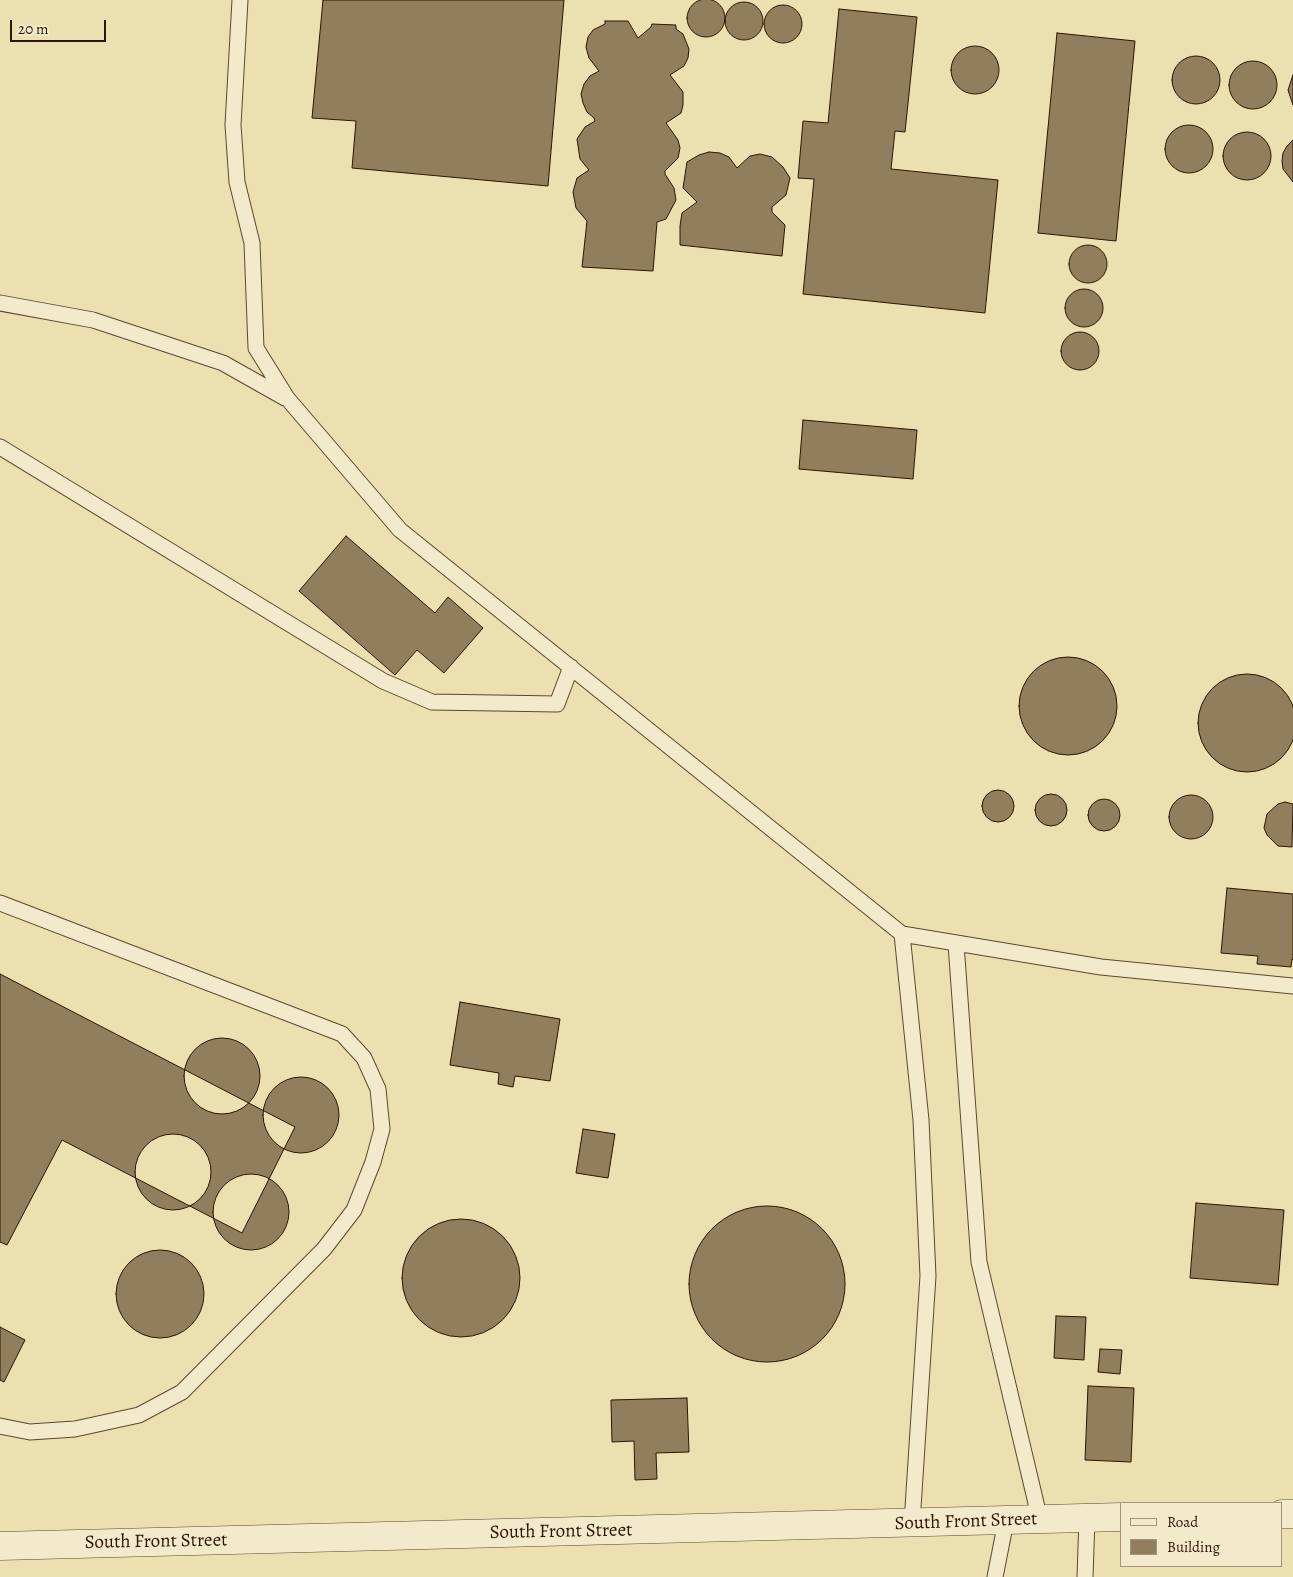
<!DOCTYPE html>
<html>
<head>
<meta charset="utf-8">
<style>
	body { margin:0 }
	#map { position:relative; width:1293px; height:1577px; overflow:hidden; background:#ecdfb0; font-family:Alegreya,serif }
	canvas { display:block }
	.legend { position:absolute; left:1120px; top:1502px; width:162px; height:65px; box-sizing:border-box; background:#f3eacc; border:1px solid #a4947c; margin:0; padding:6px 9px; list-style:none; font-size:15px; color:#2d1404 }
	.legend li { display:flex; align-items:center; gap:10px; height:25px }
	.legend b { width:25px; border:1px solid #a4947c }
	.scale { position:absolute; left:10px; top:20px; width:96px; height:22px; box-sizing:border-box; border:2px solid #2d1404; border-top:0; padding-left:6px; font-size:15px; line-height:18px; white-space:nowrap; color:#2d1404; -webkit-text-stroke:4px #f3eacc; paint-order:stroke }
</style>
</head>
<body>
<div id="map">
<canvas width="1293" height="1577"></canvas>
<ul class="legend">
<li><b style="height:6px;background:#f3eacc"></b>Road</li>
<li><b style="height:14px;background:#907e5d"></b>Building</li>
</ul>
<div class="scale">20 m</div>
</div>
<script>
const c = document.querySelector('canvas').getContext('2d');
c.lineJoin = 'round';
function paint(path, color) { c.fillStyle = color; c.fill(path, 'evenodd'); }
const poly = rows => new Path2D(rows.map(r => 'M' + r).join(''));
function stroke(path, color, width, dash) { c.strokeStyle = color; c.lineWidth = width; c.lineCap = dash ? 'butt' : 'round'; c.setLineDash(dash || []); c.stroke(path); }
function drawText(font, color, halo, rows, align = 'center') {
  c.font = font + ' Alegreya,serif'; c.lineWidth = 4; c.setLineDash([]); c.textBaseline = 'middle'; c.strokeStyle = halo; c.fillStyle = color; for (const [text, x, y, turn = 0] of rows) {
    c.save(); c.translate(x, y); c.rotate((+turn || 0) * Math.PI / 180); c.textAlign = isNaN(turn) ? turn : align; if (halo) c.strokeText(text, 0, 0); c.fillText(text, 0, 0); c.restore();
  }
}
const building = poly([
	'687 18a19 19 0 1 1 38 0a19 19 0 1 1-38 0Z',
	[323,0,564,0,548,186,352,168,356,121,312,118,323,0],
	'725 21a19 19 0 1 1 38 0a19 19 0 1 1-38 0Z',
	'764 24a19 19 0 1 1 38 0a19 19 0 1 1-38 0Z',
	[839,9,917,17,905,132,895,131,891,169,998,180,985,313,803,294,814,179,798,178,803,121,828,123,839,9],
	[605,21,628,21,638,38,651,27,652,24,676,25,676,29,683,34,689,49,688,58,684,66,670,75,683,92,683,105,681,113,666,123,678,140,680,148,678,158,665,171,665,174,674,188,676,200,666,219,657,222,653,271,582,267,587,221,576,208,573,192,577,178,589,170,580,159,577,139,585,127,595,121,594,118,587,112,583,103,581,94,584,84,590,76,599,71,589,58,586,47,588,37,593,30,605,24,605,21],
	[1057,33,1135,41,1116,241,1038,233,1057,33],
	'951 70a24 24 0 1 1 48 0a24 24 0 1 1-48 0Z',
	'1172 80a24 24 0 1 1 48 0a24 24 0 1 1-48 0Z',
	'1229 85a24 24 0 1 1 48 0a24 24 0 1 1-48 0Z',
	[1293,75,1293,105,1288,90,1293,75],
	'1165 149a24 24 0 1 1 48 0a24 24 0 1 1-48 0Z',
	'1223 156a24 24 0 1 1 48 0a24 24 0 1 1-48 0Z',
	[1293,140,1293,182,1283,169,1282,161,1283,153,1287,146,1293,140],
	[709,152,720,153,729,157,737,168,750,156,760,154,772,157,783,167,790,178,786,195,772,207,772,212,785,225,782,256,680,245,680,226,682,213,697,202,683,188,687,162,699,155,709,152],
	'1069 264a19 19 0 1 1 38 0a19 19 0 1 1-38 0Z',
	'1065 308a19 19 0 1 1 38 0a19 19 0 1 1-38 0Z',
	'1061 351a19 19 0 1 1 38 0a19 19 0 1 1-38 0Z',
	[803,420,917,430,913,479,799,469,803,420],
	[346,536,435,613,448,597,483,628,444,673,417,650,395,675,299,591,346,536],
	'1019 706a49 49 0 1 1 98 0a49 49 0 1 1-98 0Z',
	'1198 723a49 49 0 1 1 98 0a49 49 0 1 1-98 0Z',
	'982 806a16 16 0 1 1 32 0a16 16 0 1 1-32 0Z',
	'1035 810a16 16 0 1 1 32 0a16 16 0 1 1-32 0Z',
	'1169 817a22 22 0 1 1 44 0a22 22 0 1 1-44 0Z',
	'1088 815a16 16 0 1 1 32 0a16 16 0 1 1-32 0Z',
	[1285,802,1293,804,1292,847,1278,846,1267,835,1264,828,1267,814,1278,804,1285,802],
	[1227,888,1293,894,1293,960,1292,959,1291,967,1257,964,1258,956,1221,953,1227,888],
	[0,974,295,1127,242,1233,62,1140,7,1245,0,1242,0,974],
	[460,1002,560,1019,550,1081,515,1076,513,1087,498,1084,499,1073,450,1065,460,1002],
	'184 1076a38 38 0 1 1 76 0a38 38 0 1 1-76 0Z',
	'263 1115a38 38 0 1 1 76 0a38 38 0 1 1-76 0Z',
	[583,1129,615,1134,608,1178,576,1173,583,1129],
	'135 1172a38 38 0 1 1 76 0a38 38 0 1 1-76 0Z',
	'213 1212a38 38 0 1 1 76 0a38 38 0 1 1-76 0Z',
	[1196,1203,1284,1210,1278,1285,1190,1278,1196,1203],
	'689 1284a78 78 0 1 1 156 0a78 78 0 1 1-156 0Z',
	'402 1278a59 59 0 1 1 118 0a59 59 0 1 1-118 0Z',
	'116 1294a44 44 0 1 1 88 0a44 44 0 1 1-88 0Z',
	[1056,1316,1086,1317,1084,1360,1054,1358,1056,1316],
	[0,1327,25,1340,4,1382,0,1380,0,1327],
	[1100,1349,1122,1350,1120,1374,1098,1372,1100,1349],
	[1088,1386,1134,1388,1131,1462,1085,1460,1088,1386],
	[687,1398,689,1452,656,1453,657,1479,635,1480,634,1441,612,1442,611,1400,687,1398]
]);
paint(building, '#907e5d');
stroke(building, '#2d1404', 1);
const service = poly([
	[240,0,233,125,237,182,252,243,256,348,287,398,400,530,902,934,1101,967,1293,986],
	[0,303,93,320,223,363,285,398],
	[0,447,383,681,432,702,557,704,571,667],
	[0,903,342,1034,364,1058,378,1089,382,1129,373,1162,354,1210,324,1249,182,1392,139,1415,75,1429,30,1432,0,1426],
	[902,934,921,1120,928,1276,912,1523],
	[956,944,979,1262,1040,1520],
	[995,1577,1006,1521],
	[1085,1577,1087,1518]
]);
const tertiary = poly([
	[1282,1514,1293,1514],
	[0,1546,1122,1517]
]);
stroke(service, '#5d472f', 17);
stroke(tertiary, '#5d472f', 29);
stroke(service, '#f3eacc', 15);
stroke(tertiary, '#f3eacc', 28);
drawText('19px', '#2d1404', '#f3eacc', [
	["South Front Street",966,1522,-2],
	["South Front Street",561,1532,-1],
	["South Front Street",156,1542,-1]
]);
</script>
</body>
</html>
